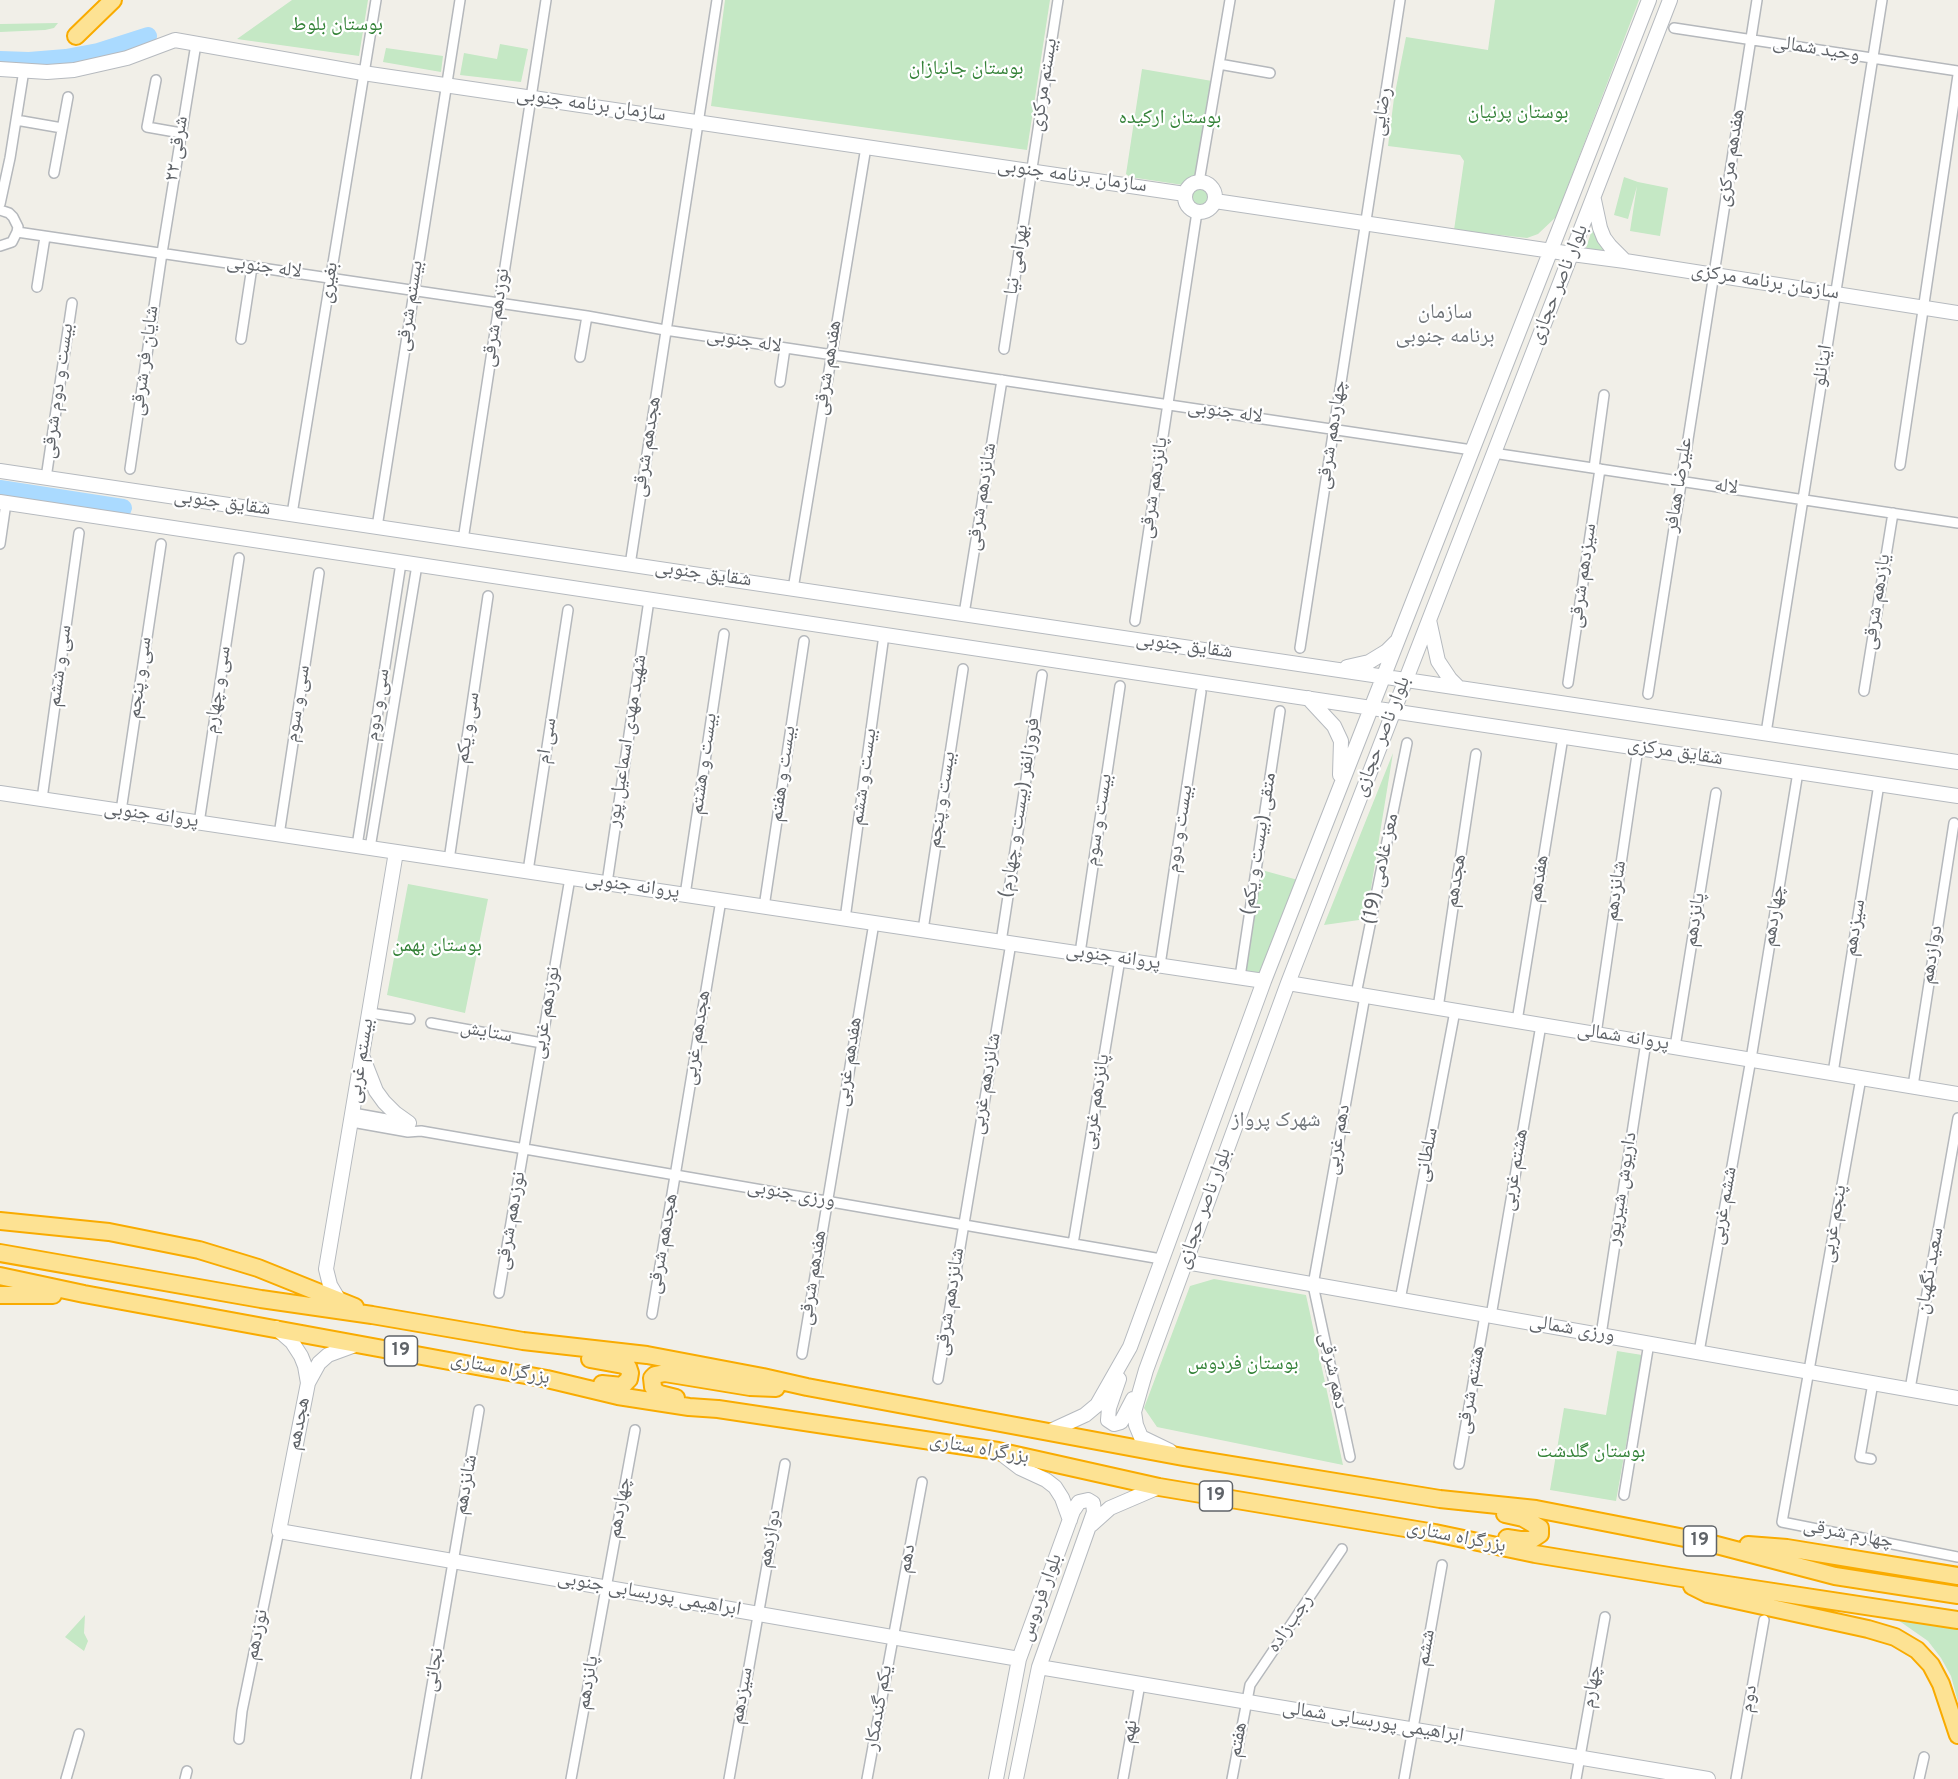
<!DOCTYPE html>
<html>
<head>
<meta charset="utf-8">
<style>
	body { margin:0 }
	canvas { display:block; background:#f1efe8 }
</style>
</head>
<body>
<canvas width="1958" height="1779"></canvas>
<script>
const c = document.querySelector('canvas').getContext('2d');
c.lineJoin = 'round';
function paint(path, color) { c.fillStyle = color; c.fill(path, 'evenodd'); }
const poly = rows => new Path2D(rows.map(r => 'M' + r).join(''));
function stroke(path, color, width, dash) { c.strokeStyle = color; c.lineWidth = width; c.lineCap = dash ? 'butt' : 'round'; c.setLineDash(dash || []); c.stroke(path); }
function drawText(font, color, halo, rows, align = 'center') {
  c.font = font + ' Overpass,"Noto Naskh Arabic",sans-serif'; c.lineWidth = 4.5; c.setLineDash([]); c.textBaseline = 'middle'; c.strokeStyle = halo; c.fillStyle = color; for (const [text, x, y, turn = 0] of rows) {
    c.save(); c.translate(x, y); c.rotate((+turn || 0) * Math.PI / 180); c.textAlign = isNaN(turn) ? turn : align; if (halo) c.strokeText(text, 0, 0); c.fillText(text, 0, 0); c.restore();
  }
}
paint(poly([
	[292,0,368,0,359,56,237,39],
	[725,0,1050,0,1027,150,711,106],
	[1495,0,1639,0,1556,217,1538,234,1527,238,1454,230,1464,161,1460,155,1388,146,1394,98,1406,37,1488,50],
	[58,23,54,28,45,30,0,32,0,24],
	[500,44,528,49,521,82,460,75,464,53,497,59],
	[386,48,443,56,441,72,383,62],
	[1142,69,1212,81,1196,178,1183,185,1130,177,1126,174],
	[1624,177,1638,182,1668,188,1660,236,1630,231,1637,186,1628,219,1614,215],
	'1190 198a10 10 0 1 1 20 0a10 10 0 1 1-20 0Z',
	[1593,227,1609,252,1586,248],
	[1393,753,1366,919,1324,925],
	[1258,869,1298,880,1265,975,1242,970],
	[408,884,488,899,465,1013,387,995],
	[1214,1279,1306,1295,1343,1465,1157,1427,1144,1408,1190,1286],
	[1617,1351,1642,1355,1616,1501,1550,1490,1564,1408,1606,1415],
	[85,1615,84,1633,88,1641,84,1651,65,1637],
	[1895,1618,1958,1627,1958,1702,1951,1676,1941,1658,1928,1641]
]), '#c5e8c5');
stroke(poly([
	[0,60,29,61,66,58,98,52,148,36],
	[0,489,123,508]
]), '#aadaff', 18);
const street = poly([
	[1674,28,1958,71],
	[1219,64,1270,73],
	[156,80,147,127,181,133],
	[16,120,62,128],
	[54,173,68,97],
	[1199,182,1230,0],
	[0,204,10,158,24,70],
	[0,210,9,213,13,217,18,227,17,232,12,242,0,246],
	[17,232,587,316,665,330,1472,450],
	[37,287,45,237],
	[241,339,252,267],
	[1004,349,1058,0],
	[580,357,587,316],
	[780,382,785,348],
	[1493,453,1958,523],
	[1900,465,1958,75],
	[1594,468,1604,395],
	[130,469,162,253,196,44],
	[46,478,72,303],
	[292,514,376,0],
	[377,527,460,0],
	[463,540,546,0],
	[0,544,6,503],
	[630,565,717,0],
	[793,589,866,147],
	[964,614,1002,380],
	[1135,621,1197,212],
	[1300,648,1400,0],
	[1568,683,1600,469],
	[1864,691,1893,513],
	[1648,694,1757,0],
	[1766,733,1882,0],
	[42,799,79,533],
	[121,811,161,544],
	[199,823,239,558],
	[279,835,319,573],
	[357,846,401,563],
	[370,848,417,565],
	[449,860,488,596],
	[528,871,568,610],
	[607,883,649,600],
	[685,895,724,634],
	[764,907,804,641],
	[845,919,884,635],
	[923,930,963,669],
	[1001,942,1042,675],
	[1080,953,1120,686],
	[1160,965,1201,692],
	[1240,977,1280,711],
	[1356,994,1407,743],
	[1438,1008,1476,754],
	[370,1013,410,1019],
	[1517,1021,1563,737],
	[431,1023,542,1043],
	[1596,1034,1638,748],
	[1675,1047,1716,793],
	[1833,1073,1879,784],
	[1861,1078,1782,1522,1958,1557],
	[1913,1086,1954,823],
	[353,1113,403,1122],
	[352,1122,408,1132,421,1131,1161,1259],
	[1073,1244,1120,959],
	[499,1293,570,878],
	[1400,1300,1455,1011],
	[652,1314,721,900],
	[1491,1316,1541,1025],
	[1601,1335,1646,1042],
	[1699,1352,1751,1059,1798,772],
	[802,1354,874,923],
	[938,1379,1011,943],
	[1910,1389,1958,1118],
	[1350,1457,1313,1285,1365,996],
	[1871,1459,1860,1457,1873,1383],
	[1459,1464,1485,1315],
	[1624,1495,1649,1343],
	[239,1739,242,1711,279,1531],
	[66,1779,79,1734],
	[185,1779,187,1771],
	[416,1779,479,1410],
	[571,1779,635,1430],
	[729,1779,785,1464],
	[867,1779,922,1482],
	[1123,1779,1140,1684],
	[1232,1779,1250,1685,1342,1549],
	[1404,1779,1442,1565],
	[1576,1779,1605,1617],
	[1736,1779,1764,1620],
	[1919,1779,1924,1757]
]);
const secondary = poly([
	[0,69,47,72,74,70,127,58,175,40,363,73,1185,194],
	'1185 197a15 15 0 1 1 30 0a15 15 0 1 1-30 0Z',
	[1594,200,1600,228,1604,238,1610,246,1625,261],
	[1215,201,1572,254,1625,261,1958,313],
	[0,471,1958,762],
	[0,502,1958,796],
	[1429,620,1438,661,1450,679,1459,688],
	[1347,667,1369,662,1387,651,1396,642],
	[1308,698,1334,726,1341,741,1340,775],
	[0,793,1264,981],
	[1288,983,1958,1094],
	[363,1058,376,1091,384,1102,395,1113,409,1123],
	[1186,1262,1958,1398],
	[339,1300,330,1285,326,1269,396,852],
	[276,1328,292,1342,301,1356,305,1366,308,1383,279,1531,1019,1659],
	[1119,1379,1109,1408,1108,1420,1114,1424,1121,1422,1133,1399],
	[308,1383,319,1363,328,1355,358,1344],
	[1048,1432,1085,1415,1097,1405,1130,1347,1264,981,1649,0],
	[1170,1451,1141,1437,1136,1425,1134,1412,1146,1370,1288,983,1670,0],
	[999,1452,1020,1468,1046,1480,1055,1487,1062,1498,1070,1520],
	[1091,1525,1110,1508,1159,1487],
	[1039,1667,1708,1779],
	[996,1779,1019,1659,1073,1511,1079,1502,1088,1500,1093,1503,1094,1512,1039,1667,1016,1779]
]);
const highway = poly([
	[76,36,113,0],
	[0,1221,109,1232,199,1250,258,1268,355,1307],
	[0,1253,261,1299,372,1315,523,1341,647,1355,763,1377,807,1387,1183,1457,1440,1499,1536,1509,1705,1542,1835,1576,1958,1595],
	[0,1276,84,1294,547,1379,618,1396,689,1407,718,1409,998,1451,1159,1487,1435,1533,1535,1554,1675,1577,1958,1620],
	[0,1295,53,1295],
	[590,1359,623,1365,628,1367,630,1373,629,1379,622,1386,602,1384],
	[676,1398,660,1394,656,1392,653,1387,652,1378,655,1375,665,1373,750,1387,776,1388],
	[1505,1514,1523,1518,1540,1528,1540,1534,1531,1540,1520,1540,1507,1538],
	[1748,1545,1787,1548,1958,1576],
	[1692,1586,1708,1594,1868,1629,1895,1637,1917,1650,1931,1665,1941,1684,1958,1735]
]);
stroke(street, '#b5b8bc', 12);
stroke(secondary, '#b6babf', 16);
stroke(highway, '#f9ab00', 20);
stroke(street, '#fff', 9);
stroke(secondary, '#fff', 14);
stroke(highway, '#fde293', 16);
for (const [x, y, w] of [
	[401,1351,33],
	[1216,1496,33],
	[1700,1541,33]
]) { const box = new Path2D(); box.roundRect(x - w / 2, y - 15, w, 30, 4.5); c.fillStyle = '#fff'; c.fill(box); stroke(box, '#5f6368', 1.5); }
drawText('bold 18px', '#5f6368', null, [
	["19",401,1351],
	["19",1216,1496],
	["19",1700,1541]
]);
drawText('20px', '#348238', '#fff', [
	["بوستان بلوط",337,26],
	["بوستان جانبازان",966,70],
	["بوستان پرنیان",1518,114],
	["بوستان ارکیده",1170,119],
	["بوستان بهمن",437,947],
	["بوستان فردوس",1243,1365],
	["بوستان گلدشت",1591,1453]
]);
drawText('20px', '#5f6368', '#fff', [
	["وحید شمالی",1816,50,9],
	["بیستم مرکزی",1045,85,-81],
	["سازمان برنامه جنوبی",591,106,8],
	["رضایی",1383,112,-81],
	["۲۲ شرقی",178,149,-81],
	["هفدهم مرکزی",1732,158,-81],
	["سازمان برنامه جنوبی",1072,177,8],
	["بهرامی نیا",1018,260,-81],
	["لاله جنوبی",264,268,8],
	["بغیری",330,283,-81],
	["سازمان برنامه مرکزی",1765,283,9],
	["بلوار ناصر حجازی",1560,285,-68],
	["بیستم شرقی",411,306,-81],
	["نوزدهم شرقی",497,318,-81],
	["لاله جنوبی",744,342,9],
	["شایان فر شرقی",146,361,-82],
	["اینانلو",1824,366,-81],
	["هفدهم شرقی",829,368,-81],
	["بیست و دوم شرقی",59,391,-82],
	["لاله جنوبی",1225,413,8],
	["چهاردهم شرقی",1333,435,-81],
	["هجدهم شرقی",648,447,-81],
	["علیرضا همافر",1680,485,-81],
	["پانزدهم شرقی",1155,488,-81],
	["لاله",1726,488,8],
	["شانزدهم شرقی",983,497,-81],
	["شقایق جنوبی",222,504,8],
	["شقایق جنوبی",703,575,8],
	["سیزدهم شرقی",1584,576,-82],
	["یازدهم شرقی",1878,602,-81],
	["شقایق جنوبی",1184,647,8],
	["سی و ششم",61,666,-82],
	["سی و پنجم",141,678,-82],
	["سی و چهارم",219,690,-81],
	["سی و سوم",299,704,-81],
	["سی و دوم",379,705,-81],
	["سی و یکم",469,728,-81],
	["بلوار ناصر حجازی",1383,737,-69],
	["سی ام",548,741,-81],
	["شهید مهدی اسماعیل پور",628,741,-81],
	["شقایق مرکزی",1675,753,9],
	["بیست و هشتم",705,764,-82],
	["بیست و هفتم",784,774,-82],
	["بیست و ششم",865,777,-82],
	["بیست و پنجم",943,800,-81],
	["فروزانفر (بیست و چهارم)",1021,808,-81],
	["پروانه جنوبی",151,816,8],
	["بیست و سوم",1100,820,-81],
	["بیست و دوم",1181,829,-81],
	["متقی (بیست و یکم)",1260,844,-81],
	["معز غلامی (19)",1382,869,-78],
	["هفدهم",1540,879,-81],
	["هجدهم",1457,881,-81],
	["پروانه جنوبی",632,887,8],
	["شانزدهم",1617,891,-82],
	["چهاردهم",1775,916,-81],
	["پانزدهم",1696,920,-81],
	["سیزدهم",1856,928,-81],
	["دوازدهم",1933,955,-81],
	["پروانه جنوبی",1113,958,8],
	["نوزدهم غربی",547,1013,-80],
	["ستایش",486,1033,10],
	["هجدهم غربی",698,1038,-81],
	["پروانه شمالی",1623,1038,9],
	["بیستم غربی",362,1061,-81],
	["هفدهم غربی",850,1062,-81],
	["شانزدهم غربی",987,1084,-80],
	["پانزدهم غربی",1097,1102,-81],
	["دهم غربی",1339,1140,-80],
	["سلطانی",1428,1155,-79],
	["هشتم غربی",1516,1170,-80],
	["داریوش شیرپور",1623,1189,-81],
	["ورزی جنوبی",791,1195,10],
	["ششم غربی",1725,1206,-80],
	["بلوار ناصر حجازی",1205,1209,-70],
	["نوزدهم شرقی",512,1221,-80],
	["پنجم غربی",1835,1224,-80],
	["هجدهم شرقی",664,1244,-80],
	["سعید نگهبان",1931,1271,-80],
	["هفدهم شرقی",814,1278,-81],
	["شانزدهم شرقی",951,1302,-81],
	["ورزی شمالی",1572,1330,10],
	["بزرگراه ستاری",500,1370,11],
	["دهم شرقی",1332,1371,78],
	["هشتم شرقی",1472,1390,-80],
	["هجدهم",300,1424,-79],
	["بزرگراه ستاری",979,1450,10],
	["شانزدهم",467,1485,-80],
	["چهاردهم",621,1508,-80],
	["چهارم شرقی",1848,1535,11],
	["بزرگراه ستاری",1456,1538,11],
	["دوازدهم",771,1539,-80],
	["دهم",908,1559,-80],
	["ابراهیمی پوربسابی جنوبی",649,1595,10],
	["بلوار فردوس",1042,1598,-70],
	["رجب‌زاده",1291,1624,-56],
	["نوزدهم",258,1635,-78],
	["ششم",1427,1648,-80],
	["نجاتی",435,1670,-80],
	["پانزدهم",589,1683,-80],
	["چهارم",1593,1687,-80],
	["سیزدهم",743,1696,-80],
	["دوم",1750,1699,-80],
	["یکم گندمکار",880,1708,-80],
	["ابراهیمی پوربسابی شمالی",1373,1723,9],
	["نهم",1131,1732,-80],
	["هفتم",1239,1740,-80]
]);
drawText('21px', '#70757a', '#fff', [
	["سازمان",1445,314],
	["برنامه جنوبی",1445,338],
	["شهرک پرواز",1276,1122]
]);
</script>
</body>
</html>
